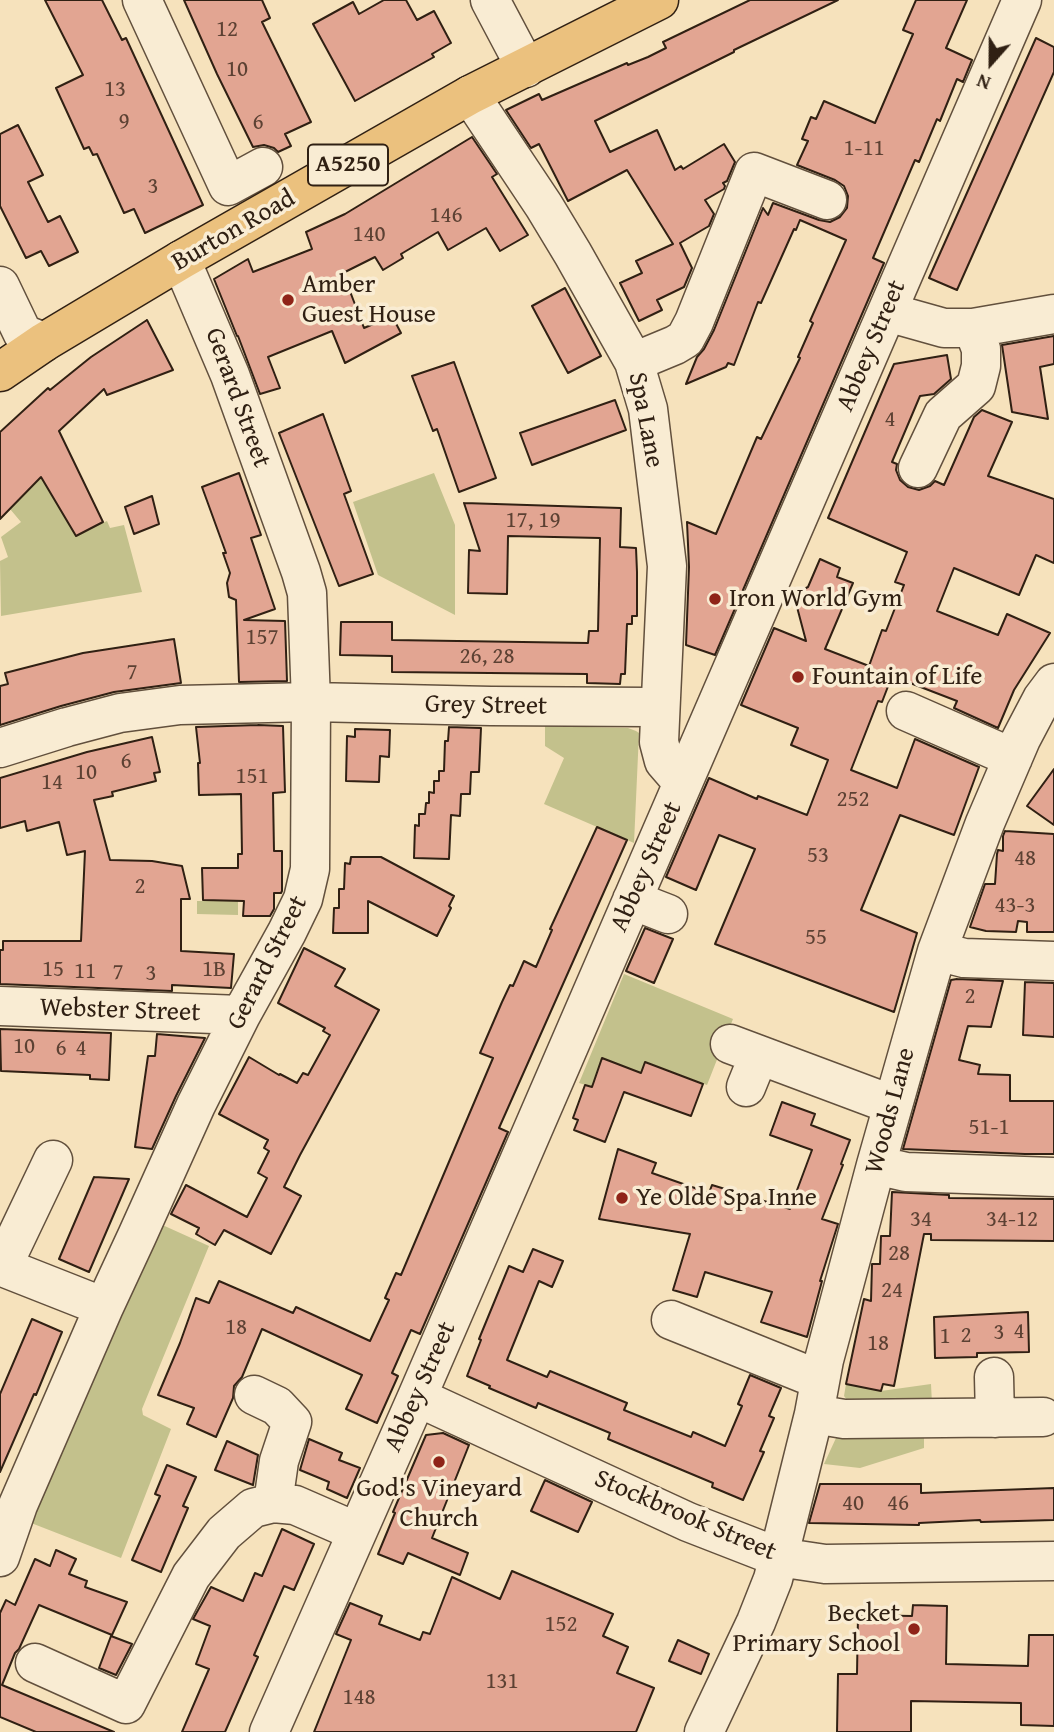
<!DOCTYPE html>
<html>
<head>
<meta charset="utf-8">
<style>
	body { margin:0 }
	#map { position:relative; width:1054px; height:1732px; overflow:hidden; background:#f6e2bc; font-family:"Gentium Book Plus",serif }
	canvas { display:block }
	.north { position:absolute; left:956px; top:28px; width:70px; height:70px; -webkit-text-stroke:5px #f9ecd3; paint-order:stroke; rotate:201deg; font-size:19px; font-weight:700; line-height:28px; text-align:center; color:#302013 }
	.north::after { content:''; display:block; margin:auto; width:24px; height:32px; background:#302013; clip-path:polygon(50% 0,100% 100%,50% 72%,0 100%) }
</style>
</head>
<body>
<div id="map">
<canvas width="1054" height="1732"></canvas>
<div class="north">N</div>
</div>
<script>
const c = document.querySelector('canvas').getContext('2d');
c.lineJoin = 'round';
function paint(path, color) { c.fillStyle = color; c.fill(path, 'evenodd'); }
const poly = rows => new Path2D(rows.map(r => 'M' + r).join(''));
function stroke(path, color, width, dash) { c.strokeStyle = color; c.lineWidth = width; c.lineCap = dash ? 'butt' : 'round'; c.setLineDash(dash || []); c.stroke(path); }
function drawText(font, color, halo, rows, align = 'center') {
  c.font = font + ' "Gentium Book Plus",serif'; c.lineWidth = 7; c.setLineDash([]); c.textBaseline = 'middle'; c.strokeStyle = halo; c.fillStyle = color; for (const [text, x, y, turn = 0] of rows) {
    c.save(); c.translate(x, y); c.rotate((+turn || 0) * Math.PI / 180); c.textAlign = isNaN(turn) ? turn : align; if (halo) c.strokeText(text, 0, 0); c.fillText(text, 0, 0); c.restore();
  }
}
paint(poly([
	[434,473,455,525,455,615,378,575,353,502],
	[42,478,76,535,107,521,110,528,124,525,142,592,1,616,0,561,8,557,1,537,21,522,10,509,18,500,27,487],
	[545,726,628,728,636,731,639,733,634,843,544,804,564,758,545,746],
	[197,901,238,901,238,915,197,914],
	[624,974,733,1019,707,1085,646,1062,639,1079,633,1070,602,1058,592,1087,579,1083],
	[158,1223,209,1246,142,1409,143,1415,171,1429,121,1558,26,1521],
	[846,1384,881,1391,931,1384,932,1404,847,1400,844,1396],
	[924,1435,924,1448,860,1468,824,1464,836,1438]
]), '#c3c18c');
const building = poly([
	[45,0,102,0,122,40,126,38,203,205,145,233,134,209,124,213,97,154,93,155,89,147,84,149,56,88,83,75,45,0],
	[184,0,262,0,270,18,262,22,311,122,285,134,291,146,278,152,274,148,264,145,253,147,217,74,184,0],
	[384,0,406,0,417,20,434,11,451,43,432,54,434,57,355,101,313,24,353,2,359,14,384,0],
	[750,0,838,0,734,50,734,52,595,121,610,152,657,130,675,170,681,166,683,169,724,144,735,162,727,181,723,183,725,186,724,189,705,200,714,214,709,226,680,243,692,268,684,287,657,300,662,310,639,321,620,283,642,273,636,261,673,244,627,170,568,201,539,144,531,148,506,110,539,94,542,100,627,63,628,65,648,57,666,48,663,42,750,0],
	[916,0,967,0,946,48,972,60,963,82,957,79,940,121,937,119,919,162,915,160,873,258,884,263,715,655,686,645,689,567,687,522,716,534,757,437,761,439,800,358,798,357,813,323,810,321,846,240,800,220,796,230,794,229,761,303,758,302,734,365,728,363,726,367,686,384,697,357,704,349,714,330,763,208,768,215,773,203,819,220,830,222,840,217,847,208,848,196,844,186,835,180,797,165,808,141,802,139,811,117,816,119,824,101,875,123,913,34,903,30,916,0],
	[1036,38,1054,47,1054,72,957,290,929,278,1036,38],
	[18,125,43,175,28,182,48,222,60,216,78,252,49,266,41,251,26,258,0,206,0,134,18,125],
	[472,137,497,174,492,177,528,235,500,251,486,228,448,250,438,232,401,254,403,258,383,270,375,257,343,273,364,328,392,316,401,333,345,363,332,331,268,357,280,388,260,394,238,336,237,336,214,279,248,259,253,272,312,249,306,232,345,214,472,137],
	[565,288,601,356,568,373,532,306,565,288],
	[147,320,173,370,107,395,104,389,59,431,103,522,76,536,41,477,0,519,0,432,48,388,50,390,91,357,147,320],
	[1054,336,1054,364,1040,367,1048,419,1012,412,1002,345,1054,336],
	[947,355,951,379,934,394,920,396,892,462,897,464,896,470,900,480,908,487,919,490,930,486,935,481,944,485,974,417,982,410,1012,422,988,476,1054,499,1054,563,1036,555,1019,595,954,568,937,611,998,635,1007,614,1050,633,1014,690,998,728,954,708,957,701,892,676,882,702,878,701,851,770,897,788,915,739,979,767,954,835,900,815,861,910,917,933,894,1012,715,944,755,849,719,835,696,890,666,877,709,778,757,799,758,796,807,815,828,760,791,745,798,728,741,705,774,628,806,641,797,607,804,589,808,587,820,559,840,568,837,577,853,583,825,649,869,666,882,630,886,631,904,585,895,582,907,552,828,518,894,364,947,355],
	[454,362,496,478,459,492,437,429,433,431,412,376,454,362],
	[615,400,626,430,532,465,520,433,615,400],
	[323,414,351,491,344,494,373,574,339,586,279,433,323,414],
	[239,473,261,535,251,538,275,609,244,620,285,621,287,681,239,682,236,600,229,597,227,583,230,573,223,553,226,553,202,487,239,473],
	[152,496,159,524,134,534,125,507,152,496],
	[464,503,621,508,620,547,636,548,637,572,637,616,632,616,632,624,627,624,625,674,621,674,620,684,587,683,587,674,392,672,392,656,340,655,341,622,392,622,392,640,588,643,589,631,598,631,600,538,508,536,507,594,468,593,469,550,480,551,464,503],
	[174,639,181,683,114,692,61,706,0,725,0,686,8,684,5,673,83,653,174,639],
	[258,725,283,726,285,792,273,793,274,851,282,851,282,891,281,893,274,893,274,909,270,916,243,916,244,901,203,900,202,868,238,868,238,854,242,854,241,794,199,795,198,763,200,763,196,727,258,725],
	[449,727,481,728,479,772,471,772,470,794,461,794,460,816,451,815,449,859,414,858,415,825,419,826,419,814,425,814,426,803,429,803,429,792,434,793,434,781,439,781,439,771,444,771,445,741,448,741,449,727],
	[355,729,390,730,389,757,380,756,379,782,346,781,347,736,355,737,355,729],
	[152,737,160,772,154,773,156,781,112,792,113,796,94,800,110,860,152,861,182,866,190,899,181,899,181,951,234,954,231,988,172,985,172,991,0,984,0,950,3,950,3,941,81,941,85,851,67,855,59,822,27,831,25,821,0,828,0,778,87,752,152,737],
	[1054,769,1054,825,1027,806,1054,769],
	[597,827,627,840,499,1128,508,1132,420,1334,411,1330,392,1373,398,1376,377,1423,346,1409,362,1375,262,1329,242,1377,234,1386,233,1398,216,1437,187,1424,194,1408,158,1395,180,1343,196,1298,209,1303,219,1281,293,1313,296,1307,370,1341,389,1300,385,1298,396,1273,401,1275,493,1058,480,1053,502,1002,510,985,513,986,524,961,536,967,552,930,550,929,597,827],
	[1005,831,1054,834,1054,932,1027,932,1027,922,1018,921,1016,932,986,931,970,927,985,884,995,884,997,854,998,850,1003,851,1003,836,1005,831],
	[351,857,381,857,454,896,449,906,451,908,437,936,368,901,368,933,333,933,334,908,339,908,339,889,344,889,345,863,350,864,351,857],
	[645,928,673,939,654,983,626,971,645,928],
	[304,948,345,969,335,986,379,1010,300,1155,284,1187,301,1196,271,1254,224,1230,215,1245,196,1234,199,1228,171,1214,186,1185,247,1217,267,1178,258,1173,269,1151,264,1148,268,1140,219,1114,249,1057,279,1075,280,1074,297,1083,303,1073,308,1075,330,1035,323,1031,325,1028,278,1003,304,948],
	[957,979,1003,981,991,1027,968,1026,959,1060,980,1065,978,1074,1010,1075,1010,1101,1054,1101,1054,1154,1025,1154,903,1149,951,980,957,979],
	[1025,982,1054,983,1054,1037,1023,1035,1025,982],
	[0,1029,111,1033,109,1080,90,1079,90,1075,1,1071,0,1029],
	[157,1034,205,1038,176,1096,152,1149,135,1147,148,1056,155,1056,157,1034],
	[602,1058,641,1073,645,1062,703,1084,691,1116,624,1092,605,1142,574,1130,578,1120,573,1118,585,1085,592,1087,602,1058],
	[782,1102,815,1114,811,1125,850,1140,841,1164,843,1165,822,1219,838,1224,820,1281,822,1281,807,1337,761,1322,772,1292,705,1272,697,1297,673,1290,690,1234,599,1219,618,1149,656,1163,652,1173,709,1193,712,1185,790,1209,812,1150,770,1135,782,1102],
	[94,1177,129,1179,89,1272,59,1259,94,1177],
	[892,1192,949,1195,949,1198,1054,1199,1054,1241,931,1240,931,1234,924,1234,894,1386,883,1384,881,1391,846,1384,864,1299,871,1301,872,1264,880,1264,881,1236,890,1236,892,1192],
	[533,1249,563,1261,552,1287,539,1281,507,1360,547,1377,550,1371,627,1403,624,1410,691,1437,693,1432,725,1446,742,1406,738,1404,750,1375,781,1388,769,1416,774,1418,760,1451,764,1452,743,1500,712,1487,713,1483,608,1439,610,1433,538,1403,536,1408,489,1388,490,1386,467,1376,481,1340,479,1339,509,1266,523,1272,533,1249],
	[1028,1312,1029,1352,977,1353,977,1357,935,1358,934,1317,1028,1312],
	[32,1319,62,1332,36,1395,34,1394,0,1472,0,1394,32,1319],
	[443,1433,469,1445,432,1538,468,1553,460,1575,408,1553,403,1564,378,1554,395,1513,393,1512,426,1435,443,1433],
	[309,1439,342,1453,339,1460,360,1468,347,1498,327,1489,329,1482,300,1470,309,1439],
	[227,1441,258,1455,253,1485,215,1470,227,1441],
	[167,1465,196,1477,183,1506,188,1508,161,1572,132,1560,160,1496,155,1494,167,1465],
	[545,1480,592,1502,578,1532,531,1511,545,1480],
	[820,1484,921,1484,921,1493,1054,1488,1054,1520,981,1522,980,1520,919,1523,919,1525,809,1523,820,1484],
	[282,1529,314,1544,294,1590,284,1586,254,1655,258,1657,225,1732,182,1732,209,1669,196,1664,210,1626,193,1619,211,1587,243,1601,255,1573,262,1576,282,1529],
	[56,1550,76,1559,69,1574,87,1581,85,1587,127,1602,112,1635,39,1605,19,1649,15,1653,2,1685,114,1732,36,1732,0,1717,0,1613,6,1600,15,1605,35,1559,50,1566,56,1550],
	[512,1571,613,1614,603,1636,628,1647,617,1673,654,1688,636,1732,314,1732,351,1640,336,1634,350,1603,382,1616,379,1624,420,1640,423,1632,430,1634,452,1577,500,1599,512,1571],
	[913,1605,947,1606,946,1664,1028,1666,1029,1635,1054,1635,1054,1726,1021,1725,1021,1703,911,1701,911,1732,837,1732,838,1674,857,1674,858,1615,912,1616,913,1605],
	[111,1636,132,1644,116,1675,99,1668,111,1636],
	[678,1640,709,1654,701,1674,669,1661,678,1640]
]);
paint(building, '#e2a592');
stroke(building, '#302013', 2);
const minor = poly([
	[142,0,228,186,263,167],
	[490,0,526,68],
	[470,95,544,206,573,254,634,362,648,409,667,566,659,742,664,761,683,783],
	[0,286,23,334,44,342],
	[887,312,944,328,973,328,1054,314],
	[634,362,675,345,685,339,694,322,754,172,827,200],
	[918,468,943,415,976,386,981,366,981,349,973,328],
	[906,711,1013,758],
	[0,748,67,727,120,713,180,705,311,702,491,706,647,707,660,705],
	[632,900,668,914],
	[937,951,964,958,1054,961],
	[0,1006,241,1015],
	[730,1044,893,1105],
	[746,1087,759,1055],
	[876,1165,906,1172,1054,1177],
	[0,1266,104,1307],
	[2,1267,53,1160],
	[671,1320,820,1380],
	[994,1377,995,1418],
	[254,1395,277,1406,292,1422,279,1461,273,1503],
	[417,1397,688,1522,778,1557,825,1564,1054,1561],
	[814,1414,844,1419,1043,1417],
	[0,1557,18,1505,104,1307,137,1236,196,1105,241,1015,287,932,303,899,310,869,311,702,307,593,301,572,230,375,181,260],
	[35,1663,126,1704,191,1576,224,1533,253,1508,273,1503,295,1505,357,1532],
	[269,1732,417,1397,1022,0],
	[704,1732,756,1622,773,1579,814,1414,824,1360,876,1165,937,951,985,823,1021,739,1042,699,1054,683]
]);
const major = poly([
	[0,372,44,342,181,260,470,95,659,0]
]);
stroke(minor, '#62503d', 41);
stroke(major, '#302013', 41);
stroke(minor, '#f9ecd3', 38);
stroke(major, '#ebc17e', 38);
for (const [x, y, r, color] of [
	[288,300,7,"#8f2418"],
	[715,599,7,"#8f2418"],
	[798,677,7,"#8f2418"],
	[622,1198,7,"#8f2418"],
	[439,1462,7,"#8f2418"],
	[914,1629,7,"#8f2418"]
]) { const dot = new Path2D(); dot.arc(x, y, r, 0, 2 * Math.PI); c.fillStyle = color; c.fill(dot); stroke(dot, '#f9ecd3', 2.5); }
drawText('23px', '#5c4133', null, [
	["12",227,30],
	["10",237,70],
	["13",115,90],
	["9",124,122],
	["6",258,123],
	["1-11",864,149],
	["3",153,187],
	["146",446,216],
	["140",369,235],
	["4",890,420],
	["17, 19",533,521],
	["157",262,638],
	["26, 28",487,657],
	["7",132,673],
	["6",126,762],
	["10",86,773],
	["151",252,777],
	["14",52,783],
	["252",853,800],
	["53",818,856],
	["48",1025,859],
	["2",140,887],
	["43-3",1015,906],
	["55",816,938],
	["15",53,970],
	["1B",214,970],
	["11",85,972],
	["7",118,973],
	["3",151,974],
	["2",970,997],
	["10",24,1047],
	["6",61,1049],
	["4",81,1049],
	["51-1",989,1128],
	["34",921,1220],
	["34-12",1012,1220],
	["28",899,1254],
	["24",892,1291],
	["18",236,1328],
	["4",1019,1332],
	["3",999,1333],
	["2",966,1336],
	["1",945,1337],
	["18",878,1344],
	["40",853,1504],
	["46",898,1504],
	["152",561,1625],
	["131",502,1682],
	["148",359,1698]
]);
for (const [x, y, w] of [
	[348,165,80]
]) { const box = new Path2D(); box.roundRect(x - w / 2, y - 20.5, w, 41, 5); c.fillStyle = '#f9ecd3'; c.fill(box); stroke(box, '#302013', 2); }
drawText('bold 24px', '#302013', null, [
	["A5250",348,165]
]);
drawText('26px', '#302013', '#f9ecd3', [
	["Burton Road",234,231,-30],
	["Abbey Street",872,346,-67],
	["Gerard Street",237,398,70],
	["Spa Lane",645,420,79],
	["Grey Street",486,706,1],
	["Abbey Street",647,867,-66],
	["Gerard Street",268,963,-63],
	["Webster Street",120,1011,2],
	["Woods Lane",891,1111,-75],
	["Abbey Street",421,1387,-66],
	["Stockbrook Street",685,1516,23]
]);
drawText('26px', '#302013', '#f9ecd3', [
	["Amber",302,285],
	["Guest House",302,315],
	["Iron World Gym",729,599],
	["Fountain of Life",812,677],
	["Ye Olde Spa Inne",636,1198],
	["God's Vineyard",439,1489,"center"],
	["Church",439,1519,"center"],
	["Becket",900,1614,"right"],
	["Primary School",900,1644,"right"]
], 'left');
</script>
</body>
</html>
